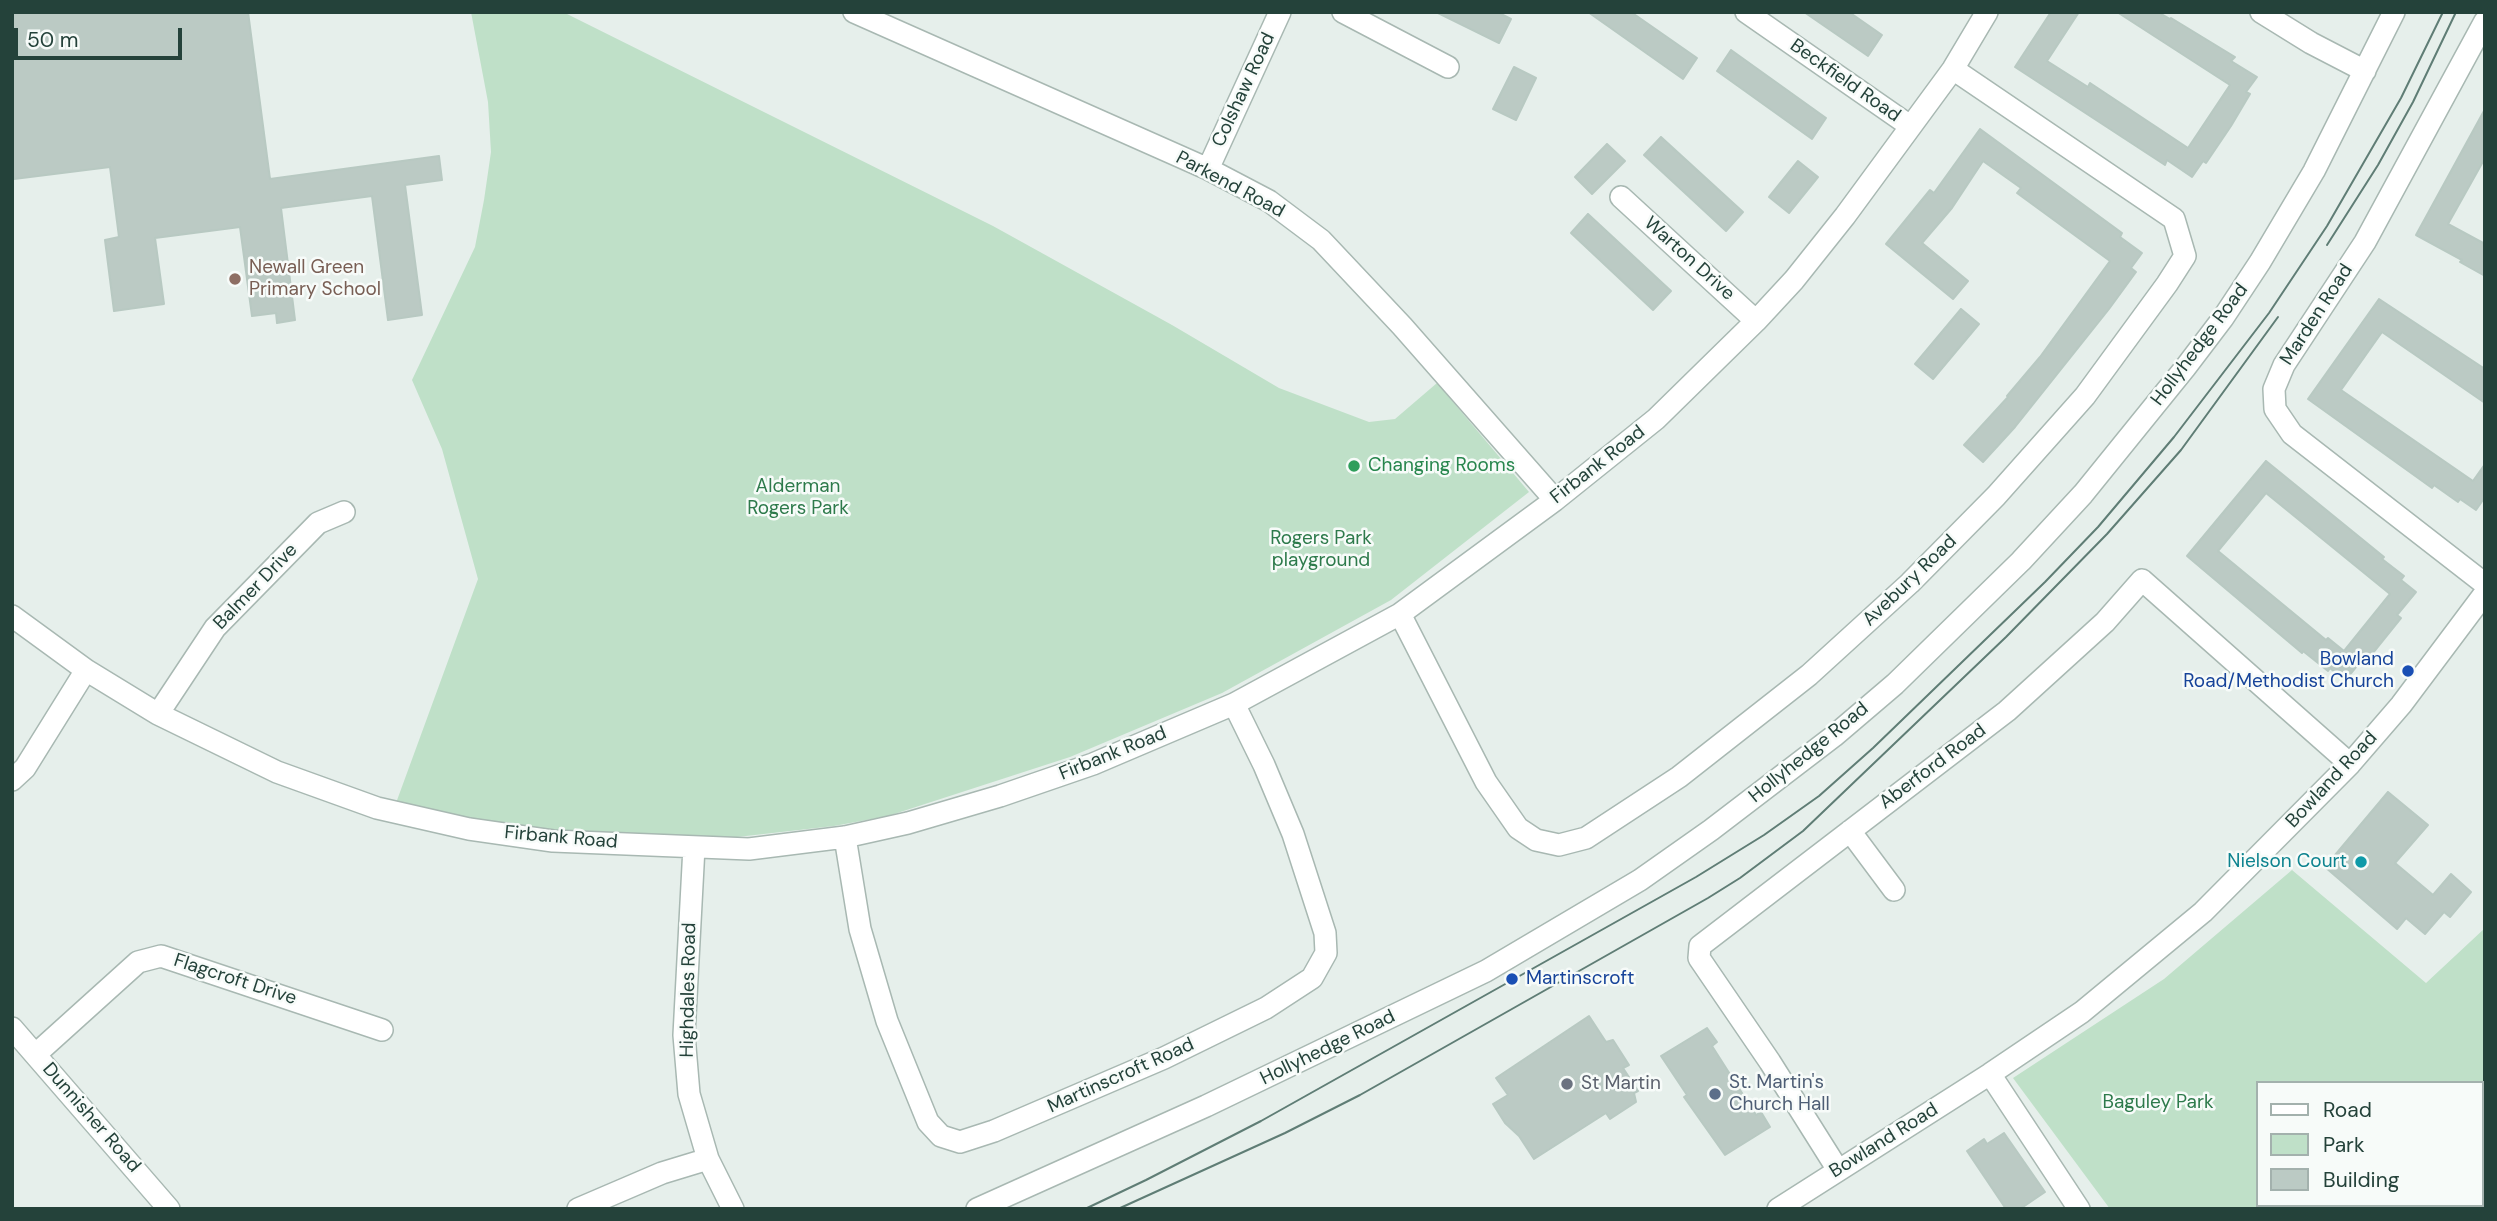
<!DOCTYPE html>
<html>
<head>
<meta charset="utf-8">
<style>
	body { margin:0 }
	#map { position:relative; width:2497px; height:1221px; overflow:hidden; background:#e6efeb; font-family:"DM Sans",sans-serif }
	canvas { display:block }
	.frame { position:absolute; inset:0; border:14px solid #24423a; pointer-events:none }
	.legend { position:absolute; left:2256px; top:1081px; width:228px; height:126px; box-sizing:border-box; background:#f7fbf9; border:2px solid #a3b1ad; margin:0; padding:9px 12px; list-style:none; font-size:21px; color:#24423a }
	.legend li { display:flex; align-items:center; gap:14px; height:35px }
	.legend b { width:35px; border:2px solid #a3b1ad }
	.scale { position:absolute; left:14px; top:28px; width:168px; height:32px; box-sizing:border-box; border:4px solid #24423a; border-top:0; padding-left:9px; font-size:21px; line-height:24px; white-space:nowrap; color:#24423a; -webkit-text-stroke:5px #f7fbf9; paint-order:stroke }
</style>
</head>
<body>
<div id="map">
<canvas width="2497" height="1221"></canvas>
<div class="frame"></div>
<ul class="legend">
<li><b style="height:9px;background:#fff"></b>Road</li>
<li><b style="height:19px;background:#bfe0c8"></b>Park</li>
<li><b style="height:19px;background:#bbcac4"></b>Building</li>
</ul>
<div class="scale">50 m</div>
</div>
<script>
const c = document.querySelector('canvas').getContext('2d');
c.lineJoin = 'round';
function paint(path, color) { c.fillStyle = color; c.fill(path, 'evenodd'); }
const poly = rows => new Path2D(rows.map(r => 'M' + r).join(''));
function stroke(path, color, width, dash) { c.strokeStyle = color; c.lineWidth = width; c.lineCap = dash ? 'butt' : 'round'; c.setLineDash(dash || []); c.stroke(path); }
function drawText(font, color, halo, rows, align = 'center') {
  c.font = font + ' "DM Sans",sans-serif'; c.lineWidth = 5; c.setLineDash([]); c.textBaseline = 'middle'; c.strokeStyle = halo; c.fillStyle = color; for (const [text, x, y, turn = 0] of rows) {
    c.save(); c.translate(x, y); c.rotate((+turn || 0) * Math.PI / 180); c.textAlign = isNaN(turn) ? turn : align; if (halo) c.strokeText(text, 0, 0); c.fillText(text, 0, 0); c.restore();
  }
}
paint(poly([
	[471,12,563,12,993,226,1172,325,1279,388,1369,422,1395,419,1437,383,1529,492,1391,600,1222,693,1070,757,888,816,834,826,702,841,513,830,396,803,478,579,442,449,412,380,475,247,484,200,491,152,488,102],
	[2292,870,2426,983,2485,928,2485,1209,2110,1209,2013,1078,2164,979],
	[2257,1083,2481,1083,2481,1205,2257,1205]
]), '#bfe0c8');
const building = poly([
	[12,12,248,12,270,179,439,156,442,180,405,185,422,315,388,320,372,196,281,208,295,320,277,323,276,313,252,316,240,227,155,238,164,304,114,311,105,240,119,237,110,167,14,179,12,162,12,12],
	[1436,12,1497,12,1511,19,1499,43,1436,12],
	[1588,12,1631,12,1697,58,1683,79,1588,12],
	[1804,12,1849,12,1882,35,1868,56,1804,12],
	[2051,12,2079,12,2047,61,2088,87,2090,83,2188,148,2230,85,2117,12,2158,12,2170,19,2171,18,2235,57,2231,61,2257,77,2246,92,2250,94,2231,126,2206,163,2203,161,2192,177,2167,160,2165,165,2015,67,2051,12],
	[1731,50,1826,118,1812,139,1717,71,1731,50],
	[1514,67,1536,78,1516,120,1493,109,1514,67],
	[2485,109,2485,158,2448,224,2485,244,2485,276,2460,262,2462,260,2416,235,2485,109],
	[1980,129,2122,233,2120,237,2142,253,2131,268,2136,272,2109,309,2015,427,1983,462,1964,445,2008,397,2007,396,2040,357,2110,261,2017,193,2021,188,1983,161,1952,208,1922,243,1968,281,1953,299,1886,244,1930,190,1934,193,1980,129],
	[1661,137,1743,212,1726,231,1644,155,1661,137],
	[1607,144,1625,161,1592,194,1575,177,1607,144],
	[1798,161,1818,177,1789,213,1769,197,1798,161],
	[1588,214,1671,291,1653,310,1571,233,1588,214],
	[2379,299,2485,369,2485,403,2382,332,2341,390,2473,481,2485,464,2485,497,2476,510,2460,499,2458,502,2434,485,2432,488,2308,399,2379,299],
	[1961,309,1979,324,1933,379,1915,364,1961,309],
	[2266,461,2384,557,2382,559,2404,576,2401,580,2416,592,2397,615,2401,618,2368,659,2365,656,2345,681,2330,668,2328,671,2303,651,2302,653,2187,556,2266,461],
	[2266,493,2390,594,2344,651,2328,638,2326,640,2218,551,2266,493],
	[2388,792,2428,825,2395,863,2433,895,2451,874,2471,892,2450,917,2444,912,2425,934,2406,918,2397,929,2325,867,2388,792],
	[1589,1016,1606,1042,1613,1040,1629,1065,1623,1068,1638,1091,1634,1093,1636,1102,1610,1119,1606,1113,1534,1159,1519,1136,1505,1123,1493,1104,1508,1095,1496,1078,1589,1016],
	[1707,1028,1717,1042,1712,1046,1756,1115,1761,1112,1770,1127,1725,1155,1684,1097,1687,1095,1661,1056,1707,1028],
	[2004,1133,2045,1192,2020,1209,2006,1209,1967,1151,1984,1139,1987,1144,2004,1133]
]);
paint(building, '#bbcac4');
stroke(building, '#b8c9c2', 2);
const minor = poly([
	[854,12,1208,169,1269,201,1321,240,1402,326,1555,500],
	[1343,12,1448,67],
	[1746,12,1910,126],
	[2261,12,2311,43,2365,71],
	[2485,21,2365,242,2284,365,2274,389,2275,409,2292,434,2485,584],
	[1208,169,1280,12],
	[1621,197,1756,321],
	[1400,614,1486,782,1518,828,1536,840,1559,845,1586,838,1679,777,1809,675,1910,583,1996,496,2085,396,2167,284,2185,256,2174,219,1953,69],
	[12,616,86,670,158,714,277,772,377,808,469,829,553,841,749,849,845,837,908,823,1000,796,1093,764,1234,704,1400,614,1555,500,1656,419,1756,321,1794,280,1845,216,1953,69,1987,12],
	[158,714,215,628,318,523,344,512],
	[12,780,25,768,86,670],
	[1850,831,1894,890],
	[845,837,860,929,887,1021,928,1122,941,1136,960,1142,994,1131,1164,1058,1266,1008,1312,978,1326,953,1325,933,1293,834,1264,765,1234,704],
	[694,847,684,1035,689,1094,708,1159,733,1209],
	[12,1028,169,1209],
	[36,1054,138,962,161,956,382,1030],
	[1990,1074,2079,1209],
	[1838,1170,1770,1062,1699,958,1700,946,2007,711,2105,622,2142,580,2350,764],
	[578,1209,662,1173,708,1159],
	[977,1209,1206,1106,1486,971,1640,880,1711,830,1834,736,1895,684,2021,561,2083,494,2185,368,2223,318,2260,262,2314,171,2394,12],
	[1778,1209,1990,1074,2082,1012,2203,912,2350,764,2401,705,2485,593]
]);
stroke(minor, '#a8b8b2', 24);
stroke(minor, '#fff', 21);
stroke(poly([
	[2327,245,2378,165,2413,102,2456,12],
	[1085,1209,1146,1180,1261,1121,1696,877,1764,835,1819,796,1873,748,2045,582,2098,527,2174,437,2269,313,2327,226,2401,98,2443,12],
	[1118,1209,1285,1133,1360,1095,1708,898,1740,878,1803,831,2006,637,2107,534,2181,450,2278,317]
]), '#5f7d75', 2);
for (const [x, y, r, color] of [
	[235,279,7,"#8d6e63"],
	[1354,466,7,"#2e9e5b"],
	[2408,671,7,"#1a4fb4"],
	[2361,862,7,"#0f9aa8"],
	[1512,979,7,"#1a4fb4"],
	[1567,1084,7,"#6b7280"],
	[1715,1094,7,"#5c6f8a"]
]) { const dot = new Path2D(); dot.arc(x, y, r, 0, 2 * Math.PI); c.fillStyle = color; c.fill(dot); stroke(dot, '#f7fbf9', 2.5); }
drawText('19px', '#24423a', '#f7fbf9', [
	["Beckfield Road",1845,81,35],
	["Colshaw Road",1244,90,-65],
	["Parkend Road",1230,185,28],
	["Warton Drive",1689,259,42],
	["Marden Road",2317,315,-57],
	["Hollyhedge Road",2200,345,-53],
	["Firbank Road",1598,465,-38],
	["Avebury Road",1910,581,-44],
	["Balmer Drive",256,587,-46],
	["Hollyhedge Road",1809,753,-39],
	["Firbank Road",1113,754,-22],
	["Aberford Road",1933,767,-37],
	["Bowland Road",2332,780,-47],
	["Firbank Road",561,838,5],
	["Flagcroft Drive",235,980,18],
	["Highdales Road",689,990,-89],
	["Hollyhedge Road",1328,1048,-26],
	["Martinscroft Road",1121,1076,-24],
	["Dunnisher Road",91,1118,49],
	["Bowland Road",1884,1141,-32]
]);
drawText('19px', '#785e54', '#f7fbf9', [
	["Newall Green",249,268],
	["Primary School",249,290]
], 'left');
drawText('19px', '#27864d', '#f7fbf9', [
	["Changing Rooms",1368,466]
], 'left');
drawText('19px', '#2d7a4b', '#f7fbf9', [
	["Alderman",798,487],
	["Rogers Park",798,509],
	["Rogers Park",1321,539],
	["playground",1321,561],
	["Baguley Park",2158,1103]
]);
drawText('19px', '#164399', '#f7fbf9', [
	["Bowland",2394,660],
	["Road/Methodist Church",2394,682],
	["Martinscroft",1526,979,"left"]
], 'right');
drawText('19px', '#0d838f', '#f7fbf9', [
	["Nielson Court",2347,862]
], 'right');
drawText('19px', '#4e5e75', '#f7fbf9', [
	["St. Martin's",1729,1083],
	["Church Hall",1729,1105]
], 'left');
drawText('19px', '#5b616d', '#f7fbf9', [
	["St Martin",1581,1084]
], 'left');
</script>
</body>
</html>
